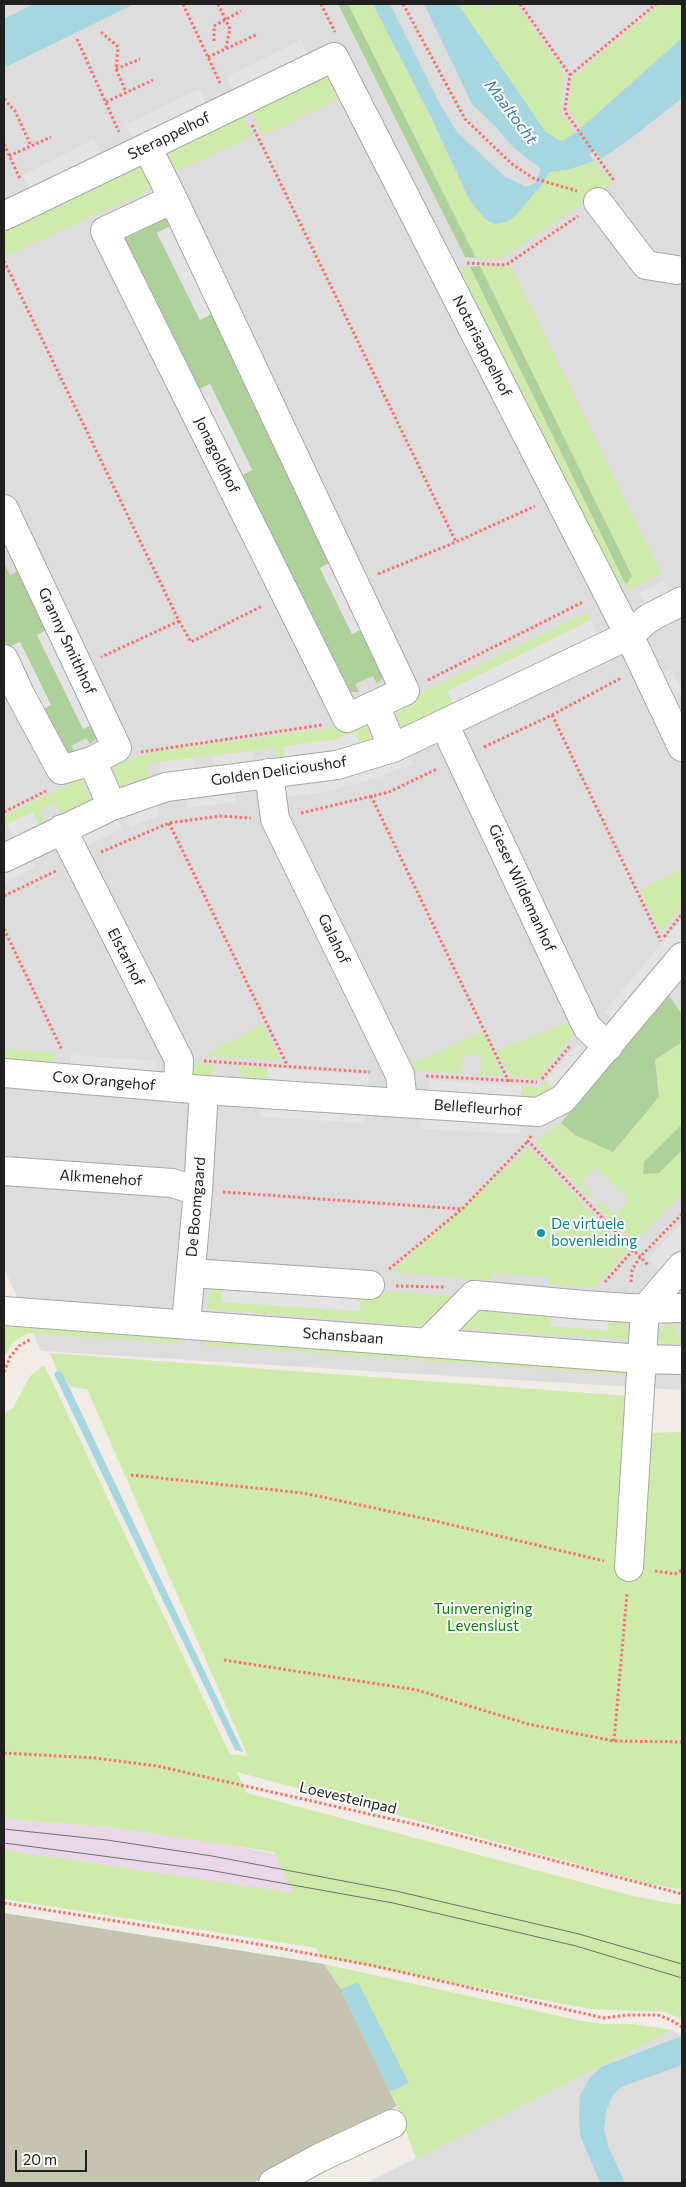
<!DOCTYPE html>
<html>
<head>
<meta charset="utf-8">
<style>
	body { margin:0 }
	#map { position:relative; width:686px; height:2187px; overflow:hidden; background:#f1ede6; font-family:Commissioner,sans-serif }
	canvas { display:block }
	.frame { position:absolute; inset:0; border:5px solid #202020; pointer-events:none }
	.scale { position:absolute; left:15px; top:2150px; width:72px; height:22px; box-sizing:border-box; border:2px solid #202020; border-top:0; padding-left:6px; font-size:15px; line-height:18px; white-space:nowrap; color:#202020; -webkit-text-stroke:4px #fff; paint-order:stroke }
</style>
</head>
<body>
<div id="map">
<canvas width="686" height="2187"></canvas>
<div class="frame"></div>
<div class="scale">20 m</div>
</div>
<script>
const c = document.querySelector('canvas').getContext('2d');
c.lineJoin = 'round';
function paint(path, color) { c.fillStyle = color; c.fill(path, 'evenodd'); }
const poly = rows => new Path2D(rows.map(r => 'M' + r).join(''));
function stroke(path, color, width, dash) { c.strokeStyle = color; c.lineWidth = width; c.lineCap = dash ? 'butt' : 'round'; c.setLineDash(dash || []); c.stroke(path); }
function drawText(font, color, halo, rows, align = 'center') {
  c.font = font + ' Commissioner,sans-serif'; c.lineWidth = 4; c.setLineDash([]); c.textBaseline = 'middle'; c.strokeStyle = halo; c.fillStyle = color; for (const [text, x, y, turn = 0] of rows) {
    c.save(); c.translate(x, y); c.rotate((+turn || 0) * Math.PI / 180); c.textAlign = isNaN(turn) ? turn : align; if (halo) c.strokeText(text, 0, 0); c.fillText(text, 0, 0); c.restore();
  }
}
paint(poly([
	[4,4,682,4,682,1390,41,1351,4,1268],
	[673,2030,682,2037,682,2183,366,2183]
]), '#dedddd');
paint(poly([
	[4,1819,108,1827,211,1842,400,1877,682,1951,4,1855]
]), '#ead8e8');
paint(poly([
	[4,1913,324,1964,341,1989,397,2106,253,2183,4,2183]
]), '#c6c4b1');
paint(poly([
	[348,4,373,4,431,117,469,199,485,219,515,216,541,186,549,171,567,170,594,161,612,184,500,259,476,258],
	[458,4,481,4,486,10,494,4,516,4,564,71,560,112,575,133,560,142,545,131],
	[660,4,682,4,682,38,581,128,568,107,572,78],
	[329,75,345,95,263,136,248,105],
	[243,116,253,136,169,175,162,146],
	[140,165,150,184,146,192,6,256,4,252,4,232,21,224,19,217],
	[480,266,512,267,661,573,630,591,626,585,632,576],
	[470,267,624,580,608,588,453,268],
	[587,612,591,620,447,691,454,705,403,731,392,705,423,692],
	[365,718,372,741,360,746,356,733,333,740,284,747,286,761,279,762,275,748,147,764,150,781,123,789,111,765,153,752,329,728],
	[81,778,91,801,62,815,56,803,40,810,46,822,40,826,33,812,4,826,4,816],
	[682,869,682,907,661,932,640,890],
	[575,1019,581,1026,538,1079,510,1076,497,1051],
	[262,1024,280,1060,204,1056],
	[483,1031,503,1075,480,1076,482,1056,464,1054,461,1074,402,1069],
	[682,1042,682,1124,643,1173,659,1173,682,1150,682,1194,634,1243,596,1205,601,1202,615,1215,629,1200,596,1167,581,1181,594,1196,591,1199,535,1142,561,1123,575,1135,659,1097,655,1060],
	[4,1049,55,1053,54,1065,4,1061],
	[186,1063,214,1065,213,1078,185,1076],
	[240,1066,268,1068,267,1082,240,1080],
	[546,1081,557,1091,549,1098,521,1100,522,1086,539,1088],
	[529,1147,627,1251,595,1287,548,1285,549,1277,491,1273,490,1281,391,1272],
	[217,1286,223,1286,222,1302,359,1311,361,1295,365,1290,453,1296,421,1326,208,1309,209,1293],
	[474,1306,552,1312,552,1326,608,1330,609,1316,620,1318,628,1328,630,1340,449,1328],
	[4,1322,181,1335,180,1344,28,1333,13,1342,4,1357],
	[676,1323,678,1337,682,1337,682,1344,659,1344,659,1335,666,1325],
	[201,1336,627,1368,626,1375,201,1345],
	[50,1353,628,1396,626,1428,617,1428,649,1433,682,1432,682,1890,651,1884,237,1772,247,1793,637,1897,682,1905,682,2019,665,2012,590,2009,320,1957,316,1948,4,1899,4,1850,293,1893,274,1852,108,1827,4,1819,4,1413,13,1408,30,1376,44,1365,230,1754,248,1756,87,1389,70,1387,62,1372,57,1371],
	[324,1964,582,2021,602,2024,633,2024,673,2030,416,2159,399,2111,390,2092,409,2083,358,1983,341,1989]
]), '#cfebac');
paint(poly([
	[338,4,348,4,476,258,465,257],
	[163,215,170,226,157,233,200,320,213,313,333,561,320,568,352,634,365,628,384,668,383,678,377,684,373,676,355,684,359,692,351,692,339,685,238,477,252,470,210,384,196,391,123,239,125,232],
	[480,266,632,576,626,585,470,267],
	[4,563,10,575,23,569,50,628,38,635,83,728,97,722,97,738,90,744,86,738,71,746,75,752,67,753,39,711,51,705,20,642,7,648,4,641],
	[669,996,682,1014,682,1042,655,1060,659,1097,613,1152,575,1135,561,1123],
	[682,1124,682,1150,659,1173,643,1174,644,1162]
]), '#aed19b');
paint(poly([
	[301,40,308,54,233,91,226,77],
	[199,89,206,103,133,139,126,125],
	[94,139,102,153,30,189,23,175],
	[170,226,213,313,200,320,157,233],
	[210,384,252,470,238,477,196,391],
	[333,561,365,628,352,634,320,568],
	[664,581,670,594,646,606,640,593],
	[591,620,598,635,454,705,447,691],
	[50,628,97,722,83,729,37,635],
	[20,642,51,705,39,711,7,648],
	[671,668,682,690,682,694,672,699,659,674],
	[356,733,360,746,334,755,286,761,283,747,333,740],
	[252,751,254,765,214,770,212,756],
	[407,753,413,765,379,777,330,791,286,797,285,785],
	[192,758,195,772,162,777,159,762],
	[235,787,236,802,187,808,185,793],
	[156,802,161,815,130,827,125,813],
	[33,812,40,826,14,838,7,825],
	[117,816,122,829,86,846,80,833],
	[29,854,36,867,4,883,4,866],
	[682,919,682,941,615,1021,604,1012],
	[577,1044,589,1054,557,1091,546,1081],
	[71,1055,157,1061,156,1073,70,1067],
	[268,1068,369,1075,368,1089,267,1082],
	[429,1080,522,1086,521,1100,428,1094],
	[261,1103,366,1109,365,1123,260,1117],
	[421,1115,521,1120,520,1134,420,1129],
	[682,1223,682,1245,659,1270,648,1259],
	[223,1286,361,1295,360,1311,222,1302],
	[552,1312,609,1316,608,1330,551,1326]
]), '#e4e4e4');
paint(poly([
	[33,4,134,4,4,68,4,19],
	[373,4,390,4,439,102,457,132,504,176,526,187,535,183,541,169,513,147,497,128,472,104,424,4,458,4,545,131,561,142,575,133,594,161,567,170,549,172,541,186,515,216,506,222,495,224,485,219,469,199,431,117],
	[682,38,682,98,630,139,601,159,581,128],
	[57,1371,62,1372,243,1752,235,1750,54,1374],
	[358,1982,409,2083,390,2092,341,1989],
	[682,2036,682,2065,621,2087,612,2097,606,2112,604,2129,609,2148,625,2183,600,2183,580,2135,579,2114,580,2095,590,2077,601,2067]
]), '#a6d6df');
stroke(poly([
	[551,151,567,155,615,121]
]), '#a6d6df', 25);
const minor = poly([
	[147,147,173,199,405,691,347,718,105,231,173,199],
	[598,202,646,265,677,270],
	[4,216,334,57,629,635,682,747],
	[4,509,117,748,92,761,61,770,20,694,4,659],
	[375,705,393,748],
	[444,724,587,1027,608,1047],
	[92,761,112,806],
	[269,773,275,819,400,1075,403,1103],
	[62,829,179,1060,178,1087],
	[4,858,112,806,166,787,337,765,393,748,629,635,649,618,682,601],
	[4,1073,204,1090,538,1112,563,1099,682,957],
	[4,1171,172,1183,198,1191],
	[191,1273,370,1285],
	[4,1311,642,1359,682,1360],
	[186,1324,198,1191,204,1090],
	[428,1342,474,1295,584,1305,645,1309,682,1308],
	[629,1567,645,1309,682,1266],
	[273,2183,319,2158,392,2124]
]);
stroke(minor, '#a7a7a7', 30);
stroke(poly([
	[183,4,220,83],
	[218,4,230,29,226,48],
	[321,4,335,32],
	[403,4,465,119,512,164,533,178,577,191],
	[520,4,570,75,565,109,566,113,615,182],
	[101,32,118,47,116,69,126,92],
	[77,39,119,132],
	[214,41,214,26,241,11],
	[208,57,258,34],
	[116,69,140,59],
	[570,75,656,4],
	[4,99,15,111,31,146],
	[106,102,153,80],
	[252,125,456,542],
	[4,144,20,179],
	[9,156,51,137],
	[4,261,179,621,101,657],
	[467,263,506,265,578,216],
	[378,574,456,542,535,506],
	[179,621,191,642,262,606],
	[428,680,583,602],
	[552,715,661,941],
	[484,747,552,715,621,678],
	[141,752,322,725],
	[371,796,509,1082],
	[4,812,46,791],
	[301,813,389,792,437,769],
	[169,823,287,1065],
	[101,852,169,823,220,816,251,818],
	[4,896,56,871],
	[4,929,62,1050],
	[664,937,682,914],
	[204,1061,370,1072],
	[426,1076,537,1082],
	[542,1079,570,1046],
	[531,1136,528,1141,648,1265],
	[223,1192,462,1209],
	[389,1269,462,1209,528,1141],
	[605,1282,633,1250],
	[631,1282,632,1270,640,1257,682,1214],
	[396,1286,444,1287],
	[4,1372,10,1357,19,1346,31,1339],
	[131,1475,303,1493,431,1520,604,1561],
	[655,1571,675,1574,682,1570],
	[224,1660,417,1690,528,1724,614,1741,682,1742],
	[614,1741,627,1593],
	[4,1753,95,1758,157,1766,422,1826,682,1894],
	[4,1903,252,1943,370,1965,604,2018,628,2015,658,2015,671,2020,682,2027]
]), '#fc716c', 3, [2.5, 2.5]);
stroke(minor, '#fff', 28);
stroke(poly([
	[4,1829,107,1840,212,1856,396,1891,579,1934,682,1964],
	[4,1843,209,1870,393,1903,576,1946,682,1978]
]), '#6e6e6e', 1);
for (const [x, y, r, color] of [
	[541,1233,5,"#0f9aa8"]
]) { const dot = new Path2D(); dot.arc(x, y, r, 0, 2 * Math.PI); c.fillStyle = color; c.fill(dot); stroke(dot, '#fff', 2); }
drawText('15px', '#202020', '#fff', [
	["Sterappelhof",169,136,-26],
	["Notarisappelhof",482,346,63],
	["Jonagoldhof",217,455,64],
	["Granny Smithhof",67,641,65],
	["Golden Delicioushof",279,771,-8],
	["Gieser Wildemanhof",522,888,65],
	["Galahof",334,939,64],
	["Elstarhof",126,957,63],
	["Cox Orangehof",104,1081,5],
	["Bellefleurhof",478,1108,4],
	["Alkmenehof",101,1178,4],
	["De Boomgaard",196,1207,-85],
	["Schansbaan",343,1336,4],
	["Loevesteinpad",348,1798,13]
]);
drawText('15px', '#0d838f', '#fff', [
	["De virtuele",551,1224],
	["bovenleiding",551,1241]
], 'left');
drawText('15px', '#0a820c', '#fff', [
	["Tuinvereniging",483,1609],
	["Levenslust",483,1626]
]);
drawText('italic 16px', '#4479a2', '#fff', [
	["Maaltocht",511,112,53]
]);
</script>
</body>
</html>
